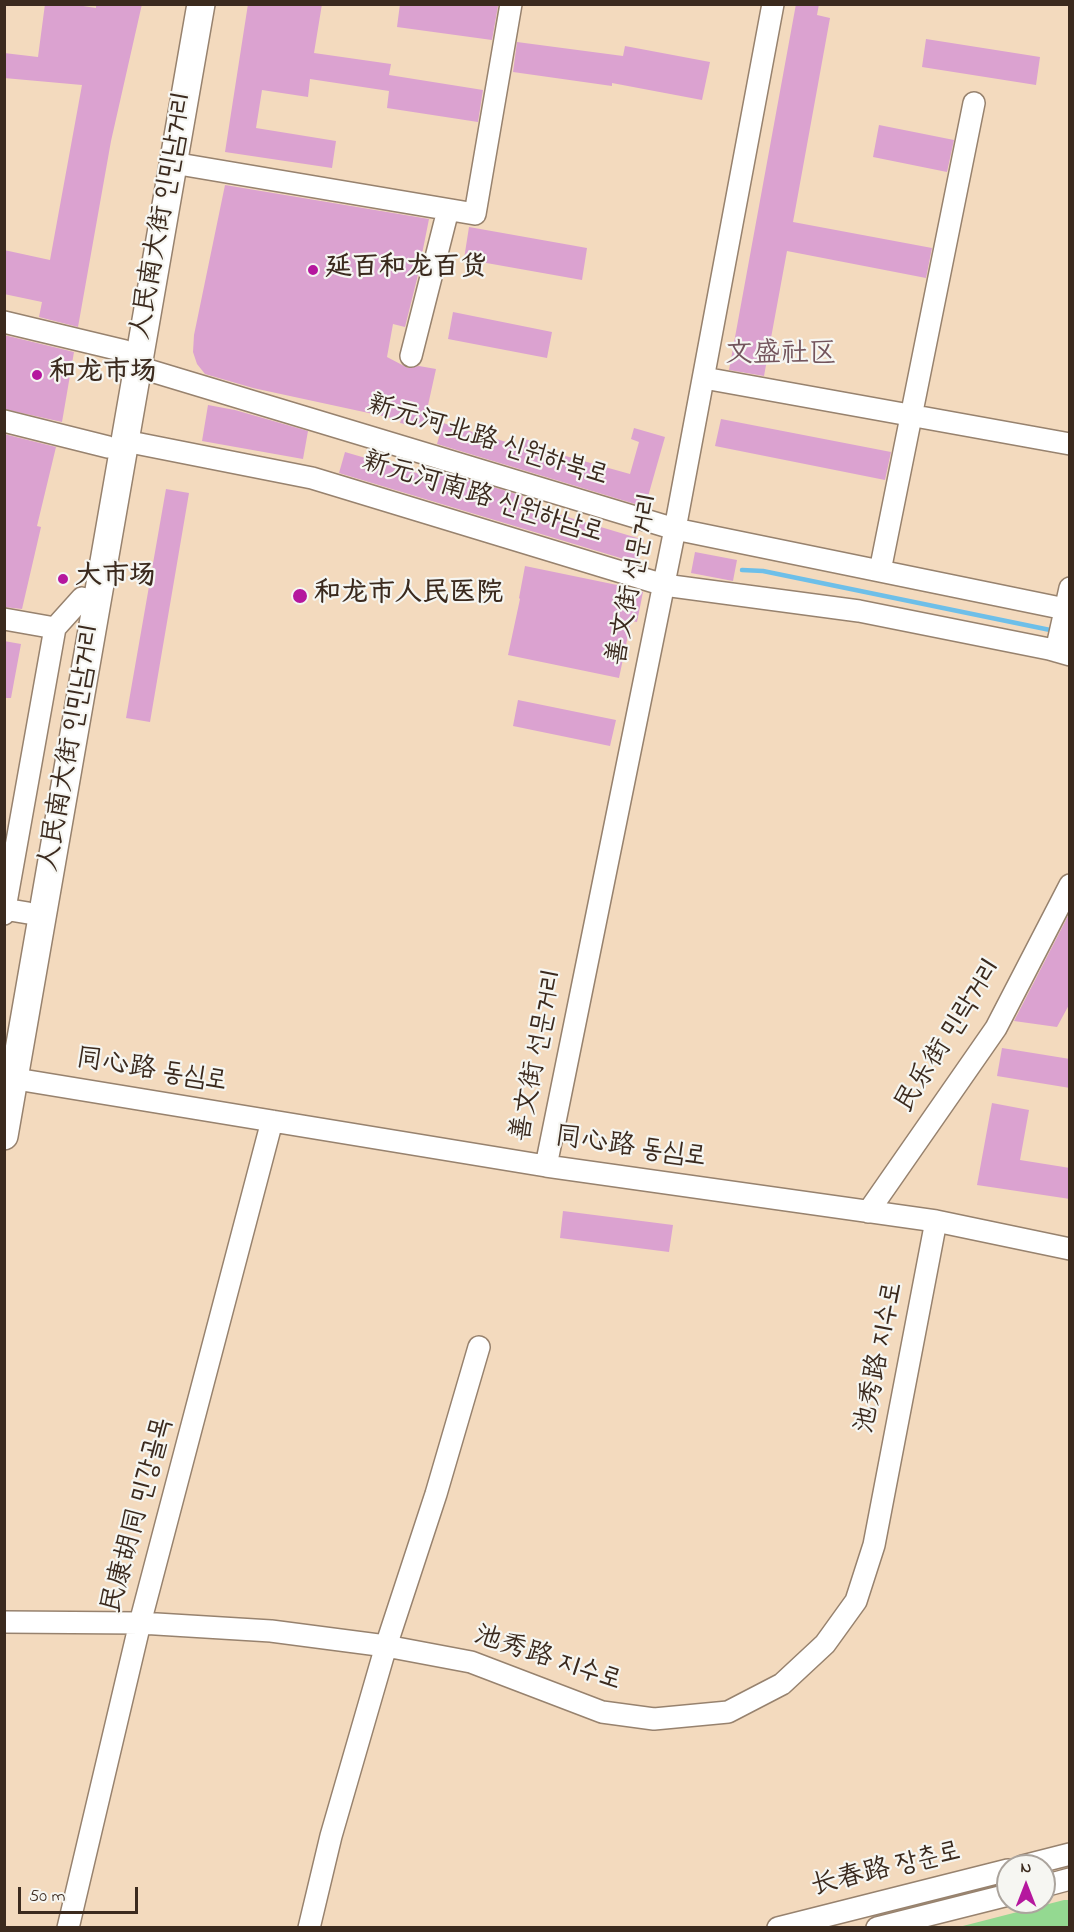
<!DOCTYPE html>
<html>
<head>
<meta charset="utf-8">
<style>
	body { margin:0 }
	#map { position:relative; width:1074px; height:1932px; overflow:hidden; background:#f3dabe; font-family:"Indie Flower",sans-serif }
	canvas { display:block }
	.frame { position:absolute; inset:0; border:6px solid #3b2a1e; pointer-events:none }
	.north { position:absolute; left:996px; top:1854px; width:60px; height:60px; box-sizing:border-box; background:#f6f6f2; border:2px solid #aba49d; border-radius:50%; rotate:0deg; font-size:16px; font-weight:700; line-height:24px; text-align:center; color:#3b2a1e }
	.north::after { content:''; display:block; margin:auto; width:21px; height:27px; background:#b5179e; clip-path:polygon(50% 0,100% 100%,50% 72%,0 100%) }
	.scale { position:absolute; left:18px; top:1887px; width:120px; height:27px; box-sizing:border-box; border:3px solid #3b2a1e; border-top:0; padding-left:8px; font-size:18px; line-height:21px; white-space:nowrap; color:#3b2a1e; -webkit-text-stroke:4px #f6f6f2; paint-order:stroke }
</style>
</head>
<body>
<div id="map">
<canvas width="1074" height="1932"></canvas>
<div class="frame"></div>
<div class="north">N</div>
<div class="scale">50 m</div>
</div>
<script>
const c = document.querySelector('canvas').getContext('2d');
c.lineJoin = 'round';
function paint(path, color) { c.fillStyle = color; c.fill(path, 'evenodd'); }
const poly = rows => new Path2D(rows.map(r => 'M' + r).join(''));
function stroke(path, color, width, dash) { c.strokeStyle = color; c.lineWidth = width; c.lineCap = dash ? 'butt' : 'round'; c.setLineDash(dash || []); c.stroke(path); }
function drawText(font, color, halo, rows, align = 'center') {
  c.font = font + ' "Indie Flower","LXGW WenKai TC","Poor Story",sans-serif'; c.lineWidth = 4.5; c.setLineDash([]); c.textBaseline = 'middle'; c.strokeStyle = halo; c.fillStyle = color; for (const [text, x, y, turn = 0] of rows) {
    c.save(); c.translate(x, y); c.rotate((+turn || 0) * Math.PI / 180); c.textAlign = isNaN(turn) ? turn : align; if (halo) c.strokeText(text, 0, 0); c.fillText(text, 0, 0); c.restore();
  }
}
paint(poly([
	[1064,1900,1069,1900,1069,1927,959,1927]
]), '#94d991');
stroke(poly([
	[742,570,763,571,1055,631]
]), '#6dbfe9', 4.5);
paint(poly([
	[45,4,70,4,96,8,96,4,142,4,111,141,78,327,39,317,42,302,4,294,4,250,50,260,82,85,4,78,4,53,38,57],
	[248,4,322,4,314,53,391,64,389,75,483,90,478,122,387,108,389,91,310,79,308,97,262,90,256,128,336,141,332,168,225,152],
	[400,4,498,6,492,40,397,27],
	[796,4,819,4,817,15,830,18,793,222,932,248,926,278,787,251,764,376,729,370],
	[926,39,1040,57,1036,85,922,67],
	[517,42,623,56,625,46,710,62,702,100,612,83,612,86,513,72],
	[879,125,954,140,947,172,873,157],
	[225,185,429,219,417,279,405,327,393,324,387,357,408,368,419,366,436,369,423,428,400,423,401,420,253,388,205,374,197,364,193,352,194,335],
	[469,227,587,248,582,280,464,259],
	[453,312,552,332,547,358,448,339],
	[4,335,74,352,62,422,4,409],
	[208,405,235,410,308,431,303,459,202,441],
	[721,419,891,452,885,480,715,446],
	[443,423,523,447,525,439,538,443,537,448,630,474,639,442,631,439,634,428,665,437,645,507,437,444],
	[4,434,56,447,37,526,41,527,22,609,4,607],
	[345,452,427,476,430,468,523,496,521,503,644,540,637,563,339,473],
	[166,489,189,493,150,722,126,718],
	[695,552,737,560,733,581,691,573],
	[525,566,622,586,643,592,637,622,631,621,619,678,508,655,520,599,519,598],
	[4,641,21,644,11,698,4,698],
	[518,700,616,720,610,746,513,726],
	[1069,914,1070,1003,1057,1027,1014,1021],
	[1002,1048,1070,1059,1070,1088,997,1076],
	[992,1103,1029,1110,1020,1160,1070,1168,1070,1199,977,1185],
	[563,1211,673,1225,669,1252,560,1238]
]), '#dba2d0');
const minor = poly([
	[173,163,475,214,511,4],
	[4,322,125,351],
	[411,356,448,210],
	[138,367,675,529,1070,610],
	[704,378,1070,444],
	[4,421,108,447],
	[125,441,312,478,664,585,859,611,1049,649,1070,655],
	[880,571,974,103],
	[4,619,55,628],
	[1056,651,1070,588],
	[4,909,28,913],
	[4,914,55,628,82,598],
	[4,1077,546,1166,936,1221,1070,1249],
	[546,1166,675,529,773,4],
	[868,1212,996,1028,1070,885],
	[4,1622,140,1623,271,1631,386,1646,471,1662,602,1712,654,1719,728,1712,782,1684,825,1644,856,1601,874,1545,936,1221],
	[1023,1866,1070,1854],
	[1044,1886,1070,1879],
	[68,1928,140,1623,272,1121],
	[309,1928,331,1836,386,1646,436,1494,479,1347],
	[778,1928,1008,1870],
	[877,1928,1008,1895]
]);
const major = poly([
	[4,1136,201,4]
]);
stroke(minor, '#97826e', 24);
stroke(major, '#97826e', 30);
stroke(minor, '#fff', 21);
stroke(major, '#fff', 27);
for (const [x, y, r, color] of [
	[313,270,6,"#b5179e"],
	[37,375,6,"#b5179e"],
	[63,579,6,"#b5179e"],
	[300,596,8,"#b5179e"]
]) { const dot = new Path2D(); dot.arc(x, y, r, 0, 2 * Math.PI); c.fillStyle = color; c.fill(dot); stroke(dot, '#f6f6f2', 2); }
drawText('27px', '#3b2a1e', '#f6f6f2', [
	["人民南大街 인민남거리",164,216,-80],
	["新元河北路 신원하북로",487,442,17],
	["新元河南路 신원하남로",482,499,17],
	["善文街 선문거리",635,580,-79],
	["人民南大街 인민남거리",72,748,-80],
	["民乐街 민락거리",950,1037,-58],
	["善文街 선문거리",539,1056,-79],
	["同心路 동심로",151,1072,9],
	["同心路 동심로",630,1149,8],
	["池秀路 지수로",881,1358,-79],
	["民康胡同 민강골목",139,1516,-75],
	["池秀路 지수로",547,1660,18],
	["长春路 장춘로",886,1871,-14]
]);
drawText('bold 27px', '#3b2a1e', '#f6f6f2', [
	["延百和龙百货",325,270],
	["和龙市场",49,375],
	["大市场",75,579],
	["和龙市人民医院",314,596]
], 'left');
drawText('28px', '#73545c', '#f6f6f2', [
	["文盛社区",781,356]
]);
</script>
</body>
</html>
